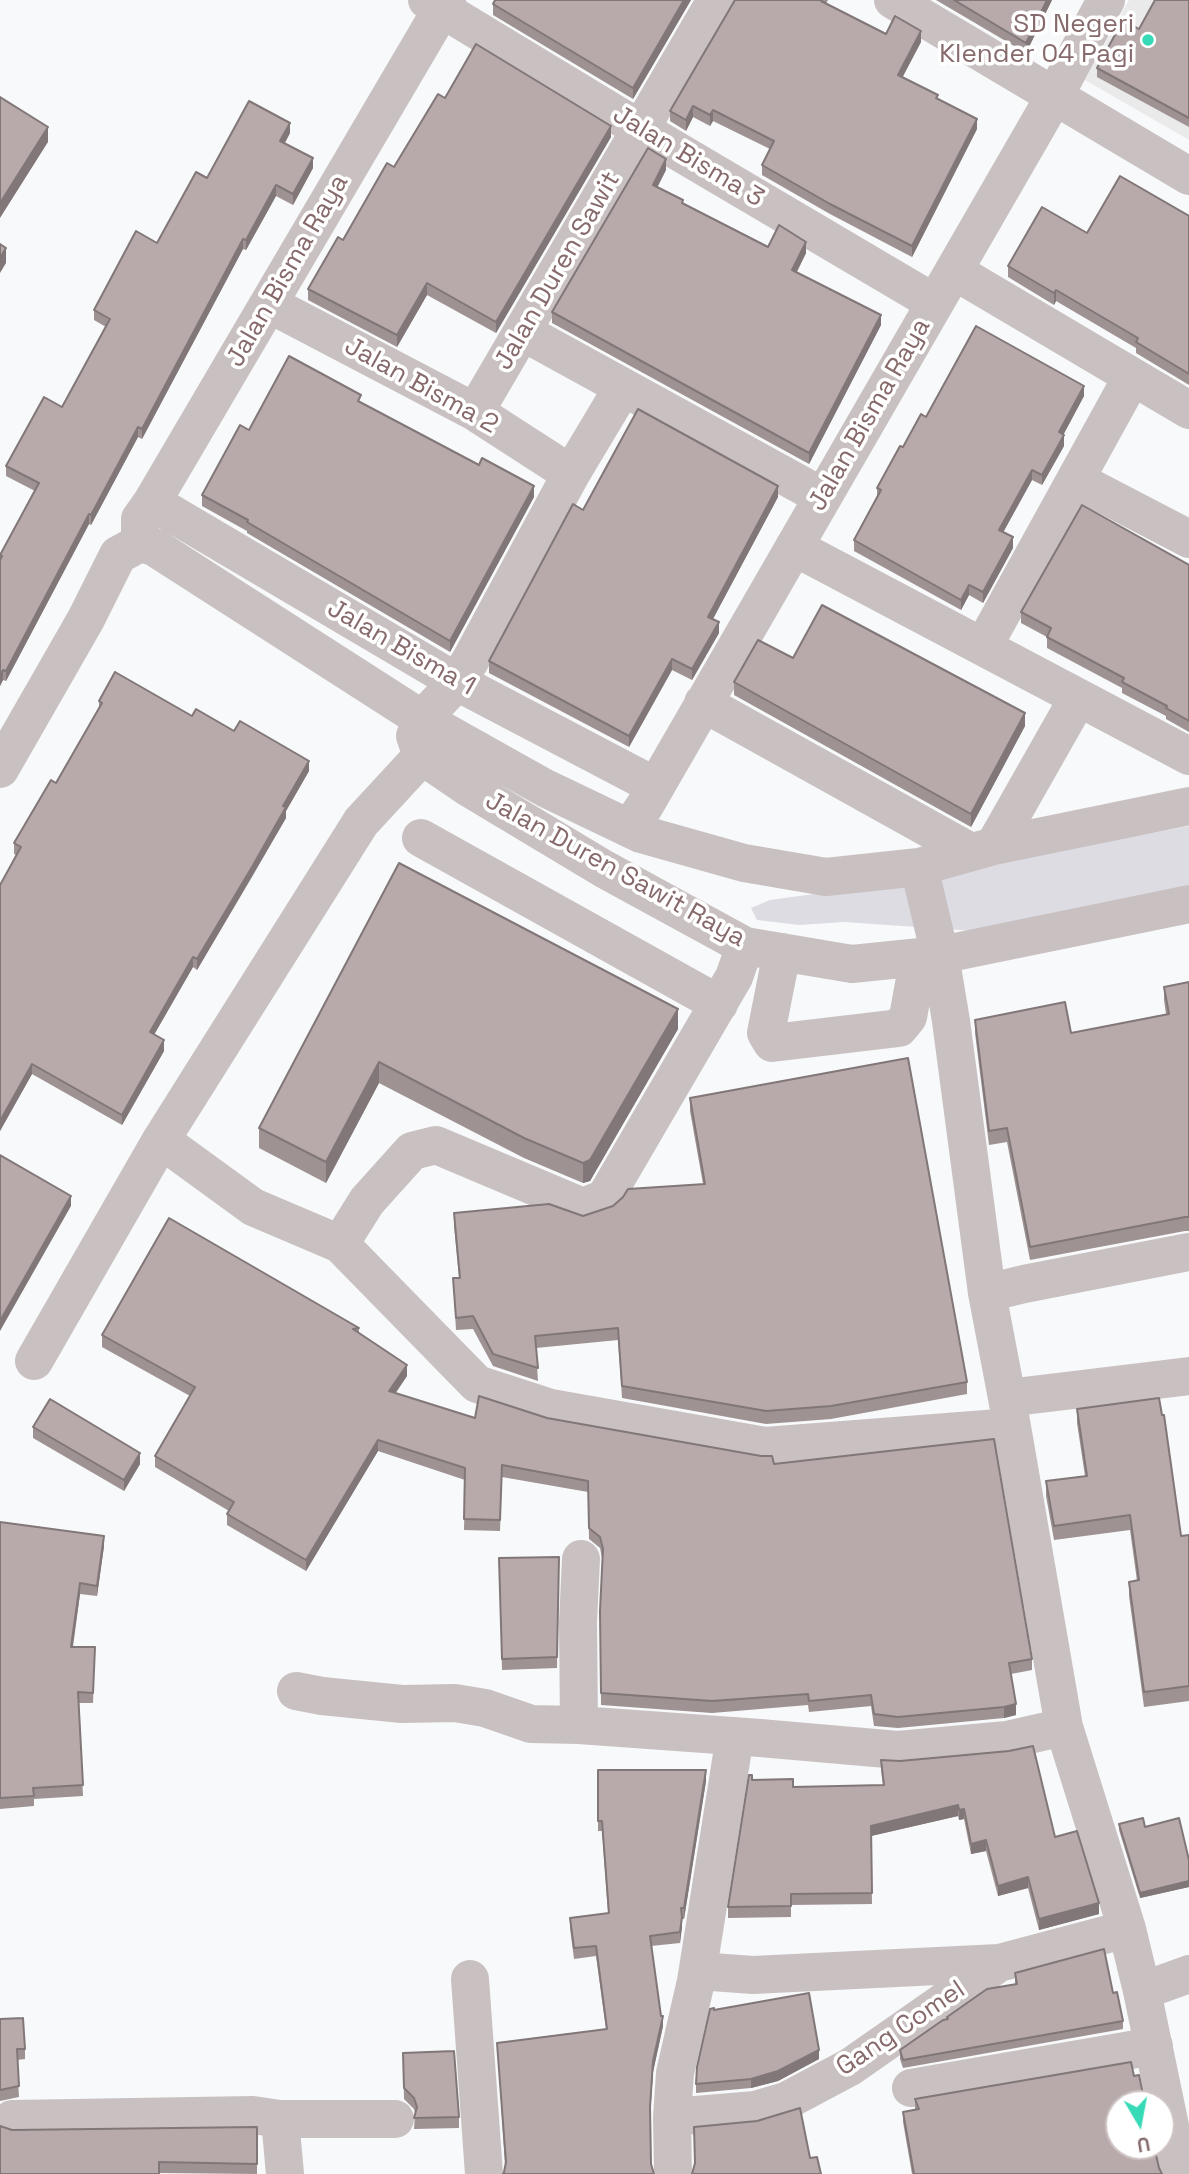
<!DOCTYPE html>
<html>
<head>
<meta charset="utf-8">
<style>
	body { margin:0 }
	#map { position:relative; width:1189px; height:2174px; overflow:hidden; background:#f8f9fa; font-family:"Space Grotesk",sans-serif }
	canvas { display:block }
	.north { position:absolute; left:1105px; top:2090px; width:70px; height:70px; box-sizing:border-box; background:#fff; border:2px solid #cfc3c4; border-radius:50%; rotate:170deg; font-size:19px; font-weight:700; line-height:28px; text-align:center; color:#876a6b }
	.north::after { content:''; display:block; margin:auto; width:24px; height:32px; background:#37dab7; clip-path:polygon(50% 0,100% 100%,50% 72%,0 100%) }
</style>
</head>
<body>
<div id="map">
<canvas width="1189" height="2174"></canvas>
<div class="north">U</div>
</div>
<script>
const c = document.querySelector('canvas').getContext('2d');
c.lineJoin = 'round';
function paint(path, color) { c.fillStyle = color; c.fill(path, 'evenodd'); }
const poly = rows => new Path2D(rows.map(r => 'M' + r).join(''));
function stroke(path, color, width, dash) { c.strokeStyle = color; c.lineWidth = width; c.lineCap = dash ? 'butt' : 'round'; c.setLineDash(dash || []); c.stroke(path); }
function drawText(font, color, halo, rows, align = 'center') {
  c.font = font + ' "Space Grotesk",sans-serif'; c.lineWidth = 7; c.setLineDash([]); c.textBaseline = 'middle'; c.strokeStyle = halo; c.fillStyle = color; for (const [text, x, y, turn = 0] of rows) {
    c.save(); c.translate(x, y); c.rotate((+turn || 0) * Math.PI / 180); c.textAlign = isNaN(turn) ? turn : align; if (halo) c.strokeText(text, 0, 0); c.fillText(text, 0, 0); c.restore();
  }
}
paint(poly([
	[1129,0,1189,0,1189,140,1085,80]
]), '#ebeaeb');
paint(poly([
	[1189,826,1189,894,1004,933,844,922,799,925,757,920,751,908,770,900,836,891]
]), '#dddce3');
stroke(poly([
	[427,0,640,129,935,303],
	[893,0,1189,176],
	[954,271,1189,410],
	[269,304,475,412,571,474],
	[523,332,823,497],
	[623,387,571,474,470,661,457,682,422,719,415,736,422,756,469,788,604,869,745,946,852,964,940,955,1189,904],
	[475,412,716,0],
	[1076,480,1189,539],
	[152,502,457,682,655,786],
	[140,543,140,519,152,502,447,0],
	[794,547,1189,756],
	[983,647,1132,377],
	[703,703,971,852],
	[0,769,86,619,118,555,140,543,154,547,422,719,545,788,641,834,744,863,826,877,919,867,994,846,1189,806],
	[629,828,644,807,1054,97,1106,0],
	[421,838,719,1004],
	[994,846,1078,698],
	[919,867,940,955,951,1021,987,1293,1007,1398,1064,1727,1127,1929,1142,1991,1180,2174],
	[782,952,766,1033,772,1043,899,1028,908,1017,919,957],
	[161,1140,361,822,422,756],
	[340,1244,367,1201,412,1151,436,1145,583,1207,605,1198,734,977,745,946],
	[987,1293,1024,1284,1189,1252],
	[34,1361,161,1140,253,1207,340,1244,477,1384,551,1408,765,1446,1012,1427],
	[1007,1398,1189,1376],
	[296,1691,322,1696,402,1704,455,1703,485,1708,531,1724,579,1725,760,1738,898,1750,1007,1740,1064,1727],
	[579,1725,578,1622,581,1559],
	[698,1971,753,1975,999,1963],
	[470,1979,484,2174],
	[1142,1991,1189,1974],
	[911,2088,1154,2046],
	[672,2117,755,2110,786,2101,850,2067,999,1963,1127,1929],
	[12,2119,253,2115,280,2119,285,2174],
	[280,2119,395,2119],
	[673,2174,672,2117,675,2073,696,1981,735,1736]
]), '#c9c1c1', 38);
paint(poly([
	[691,0,633,99,493,15,493,4],
	[735,0,828,0,826,4,886,34,921,42,902,77,938,99,977,129,912,257,830,214,762,175,762,165,770,149,713,121,710,126,693,117,686,131,670,121,670,111],
	[936,0,1052,0,1026,53],
	[1189,0,1189,127,1097,77,1097,68,1139,29],
	[445,98,611,137,496,333,427,295,397,347,308,300,308,289,394,167],
	[290,133,285,143,313,168,293,205,276,196,246,250,243,249,142,439,138,437,91,525,89,524,6,681,3,680,0,686,0,555,35,491,6,476,6,466,62,407,106,327,94,320,94,310,157,243,207,178],
	[666,170,657,187,683,203,768,247,806,253,797,272,881,325,809,464,552,323,552,312],
	[1189,216,1189,385,1136,353,1136,348,1056,301,1054,305,1008,277,1008,266,1087,233],
	[1084,396,1063,435,1064,446,1042,485,1032,480,1003,532,1013,548,983,603,969,595,961,610,854,551,854,540,877,498,877,488,903,447,926,417],
	[361,403,534,497,450,652,247,533,247,531,202,506,202,495,249,430],
	[778,497,713,619,719,633,692,680,672,670,629,747,489,673,489,661,583,510],
	[1189,565,1189,732,1166,719,1166,716,1122,693,1122,688,1047,648,1047,637,1021,623,1021,612],
	[793,658,1025,726,971,827,734,695,734,682],
	[99,701,192,716,234,731,309,771,286,811,286,818,252,877,197,970,193,967,154,1034,164,1051,122,1125,32,1074,0,1131,0,885,16,855,14,854,14,843,56,783,99,709],
	[399,863,678,1029,590,1181,583,1183,524,1158,379,1083,326,1183,259,1148,259,1128],
	[1189,982,1189,1231,1185,1231,1030,1260,1007,1142,989,1145,975,1033,975,1020,1071,1033,1166,1014,1164,1000,1164,987],
	[690,1098,967,1382,967,1394,831,1419,766,1424,622,1398,618,1340,536,1348,538,1381,493,1366,473,1329,456,1330,453,1278,459,1278,454,1226,454,1213,583,1216,703,1184,690,1111],
	[359,1328,359,1333,407,1376,395,1393,475,1418,547,1418,774,1464,1032,1659,1032,1670,1011,1674,1016,1715,1004,1718,898,1728,874,1726,871,1706,809,1712,808,1705,712,1713,601,1705,600,1611,602,1558,600,1548,589,1539,588,1492,502,1477,500,1531,464,1530,465,1480,378,1451,306,1571,227,1525,227,1514,229,1511,155,1467,155,1456,190,1396,102,1347,102,1335],
	[1077,1409,1181,1536,1189,1535,1189,1701,1144,1707,1129,1596,1129,1582,1137,1581,1130,1530,1054,1540,1046,1496,1046,1481,1085,1476,1077,1423],
	[33,1427,140,1464,124,1491,33,1438],
	[0,1522,104,1546,97,1596,80,1594,73,1647,95,1647,93,1703,79,1703,83,1796,34,1799,34,1806,0,1809],
	[559,1557,557,1668,502,1670,499,1558],
	[881,1760,1055,1837,1099,1914,1039,1930,1028,1888,998,1896,986,1851,971,1854,964,1819,959,1820,958,1816,871,1836,872,1904,791,1905,791,1917,728,1918,728,1907,752,1780,793,1787,883,1785,881,1770],
	[598,1770,706,1781,684,1919,682,1919,680,1943,651,1946,661,2016,663,2026,653,2072,650,2115,651,2164,504,2172,505,2165,497,2043,606,2029,596,1956,574,1959,570,1928,570,1918,608,1913,602,1831,598,1831],
	[1119,1824,1145,1827,1189,1860,1189,1887,1140,1898,1119,1830],
	[1015,1973,1113,1993,1123,2021,1123,2029,903,2068,900,2059,900,2050,1015,1984],
	[714,2010,819,2059,778,2081,751,2088,696,2093,696,2084],
	[0,2019,25,2049,25,2059,17,2060,19,2097,0,2101],
	[403,2053,459,2117,459,2128,414,2129,415,2113,414,2109,404,2099],
	[1134,2076,1159,2168,1162,2174,912,2174,903,2122,903,2112,915,2109,915,2099],
	[1,2127,12,2130,257,2127,257,2174,159,2173]
]), '#9e9293');
paint(poly([
	[684,0,691,0,633,99,633,88],
	[1047,0,1052,0,1026,53,1026,43],
	[921,31,921,42,898,86,898,75],
	[693,106,693,117,686,131,686,120],
	[713,110,713,121,710,126,710,115],
	[977,119,977,129,912,257,912,246],
	[290,123,290,133,280,151,280,141],
	[611,126,611,137,496,333,496,322],
	[48,127,48,142,0,218,0,203],
	[313,158,313,168,293,205,293,194],
	[666,159,666,170,653,196,653,185],
	[276,185,276,196,246,250,246,240],
	[243,239,243,249,142,439,142,429],
	[806,242,806,253,792,281,792,270],
	[6,248,6,263,0,273,0,258],
	[427,283,427,295,397,347,397,335],
	[1056,290,1056,301,1054,305,1054,293],
	[881,315,881,325,809,464,809,453],
	[1084,386,1084,396,1059,443,1059,432],
	[138,427,138,437,91,525,91,515],
	[1064,435,1064,446,1042,485,1042,475],
	[1032,470,1032,480,999,540,999,530],
	[534,486,534,497,450,652,450,641],
	[778,486,778,497,708,628,708,617],
	[89,514,89,524,6,681,6,671],
	[1013,537,1013,548,983,603,983,592],
	[969,585,969,595,961,610,961,600],
	[719,622,719,633,692,680,692,669],
	[672,659,672,670,629,747,629,736],
	[3,670,3,680,0,686,0,676],
	[1025,713,1025,726,971,827,971,814],
	[309,761,309,771,286,811,286,818,197,970,197,959],
	[193,957,193,967,150,1042,150,1032],
	[678,1009,678,1029,590,1181,583,1183,583,1163],
	[164,1040,164,1051,122,1125,122,1115],
	[379,1062,379,1083,326,1183,326,1162],
	[32,1064,32,1074,0,1131,0,1121],
	[71,1196,71,1206,0,1331,0,1321],
	[407,1365,407,1376,389,1403,389,1391],
	[378,1440,378,1451,306,1571,306,1560],
	[140,1453,140,1464,124,1491,124,1480],
	[104,1536,104,1546,97,1596,97,1586],
	[80,1583,80,1594,71,1657,71,1647],
	[1016,1704,1016,1715,1004,1718,1004,1707],
	[706,1770,706,1781,684,1919,684,1908],
	[958,1805,958,1816,871,1836,871,1826],
	[964,1809,964,1819,959,1820,959,1810],
	[986,1840,986,1851,971,1854,971,1844],
	[1028,1877,1028,1888,998,1896,998,1886],
	[1189,1881,1189,1887,1140,1898,1140,1893],
	[1099,1903,1099,1914,1039,1930,1039,1919],
	[682,1917,682,1928,680,1943,680,1932],
	[663,2016,663,2026,653,2072,650,2117,653,2061],
	[819,2050,819,2059,778,2081,751,2088,751,2079]
]), '#817778');
const building = poly([
	[495,0,684,0,633,88,493,4,495,0],
	[735,0,822,0,821,1,886,34,895,16,921,31,898,75,938,95,936,98,977,119,912,246,830,204,762,165,774,141,713,110,710,115,693,106,686,120,670,111,735,0],
	[954,0,1047,0,1026,43,954,0],
	[1155,0,1189,0,1189,118,1097,68,1123,20,1139,29,1155,0],
	[476,44,611,126,496,322,427,283,397,335,308,289,338,237,343,240,387,163,394,167,438,94,445,98,476,44],
	[0,97,48,127,0,203,0,97],
	[249,101,290,123,280,141,313,158,293,194,276,185,246,240,243,239,142,429,138,427,91,515,89,514,6,671,3,670,0,676,0,560,2,556,0,555,39,483,6,466,44,397,62,407,110,319,94,310,136,231,157,243,196,172,207,178,249,101],
	[648,148,666,159,653,185,683,200,682,203,768,247,779,225,806,242,792,270,881,315,809,453,552,312,648,148],
	[1120,176,1189,216,1189,374,1136,342,1138,338,1056,290,1054,293,1008,266,1042,207,1087,233,1120,176],
	[0,244,6,248,0,258,0,244],
	[976,326,1084,386,1059,432,1064,435,1042,475,1032,470,999,530,1013,537,983,592,969,585,961,600,854,540,881,490,877,488,900,446,903,447,921,414,926,417,976,326],
	[289,356,361,395,358,401,479,465,482,458,534,486,450,641,247,522,248,520,202,495,240,425,249,430,289,356],
	[638,409,778,486,708,617,719,622,692,669,672,659,629,736,489,661,573,504,583,510,638,409],
	[1082,505,1189,565,1189,721,1166,708,1167,706,1122,682,1124,678,1047,637,1051,628,1021,612,1082,505],
	[822,605,1025,713,971,814,734,682,758,640,793,658,822,605],
	[115,672,192,716,196,709,234,731,240,721,309,761,283,806,286,807,252,867,197,959,193,957,150,1032,164,1040,122,1115,32,1064,0,1121,0,885,21,847,14,843,51,780,56,783,102,703,99,701,115,672],
	[399,863,678,1009,590,1160,583,1163,524,1138,379,1062,326,1162,259,1128,399,863],
	[1189,982,1189,1217,1185,1217,1030,1247,1007,1128,989,1131,975,1020,1065,1002,1071,1033,1169,1014,1164,987,1189,982],
	[908,1058,967,1382,831,1406,766,1411,622,1386,618,1328,535,1336,538,1368,493,1354,473,1316,456,1318,453,1278,460,1278,454,1213,549,1204,583,1216,613,1206,623,1197,628,1189,705,1184,690,1098,908,1058],
	[0,1155,71,1196,0,1321,0,1155],
	[169,1218,359,1328,353,1329,407,1365,389,1391,475,1418,479,1396,547,1418,761,1456,772,1456,774,1464,994,1439,1032,1659,1009,1663,1016,1704,1004,1707,898,1717,874,1714,871,1695,809,1701,808,1694,712,1701,601,1693,600,1611,603,1549,600,1537,589,1528,588,1481,502,1465,500,1520,464,1519,465,1468,378,1440,306,1560,227,1514,234,1502,155,1456,195,1387,102,1335,169,1218],
	[1159,1398,1162,1415,1164,1415,1181,1536,1189,1535,1189,1686,1144,1692,1129,1582,1139,1580,1130,1515,1054,1526,1046,1481,1087,1476,1077,1409,1159,1398],
	[50,1399,140,1453,124,1480,33,1427,50,1399],
	[0,1522,104,1536,97,1586,80,1583,71,1647,95,1647,93,1693,78,1692,83,1785,33,1788,34,1796,0,1798,0,1522],
	[559,1557,557,1657,502,1659,499,1558,559,1557],
	[1033,1746,1055,1837,1077,1831,1099,1903,1039,1919,1028,1877,998,1886,986,1840,971,1844,964,1809,959,1810,958,1805,871,1826,872,1893,791,1894,791,1906,728,1907,749,1775,752,1775,752,1780,793,1779,793,1787,884,1785,881,1760,900,1761,1009,1751,1033,1746],
	[598,1770,706,1770,684,1908,681,1908,682,1917,680,1932,650,1936,661,2016,663,2016,653,2061,650,2107,651,2164,654,2174,503,2174,504,2172,506,2162,497,2043,607,2029,596,1946,574,1948,570,1918,609,1913,602,1821,598,1821,598,1770],
	[1143,1818,1145,1827,1179,1818,1189,1860,1189,1881,1140,1893,1119,1824,1143,1818],
	[1104,1949,1113,1993,1117,1992,1123,2021,903,2060,900,2050,943,2020,948,2019,947,2017,987,1989,1017,1984,1015,1973,1104,1949],
	[809,1993,819,2050,778,2071,751,2079,696,2084,697,2067,710,2009,714,2008,714,2010,809,1993],
	[23,2018,25,2049,17,2049,19,2086,0,2090,0,2019,23,2018],
	[454,2051,459,2117,414,2118,417,2107,414,2098,404,2088,403,2053,454,2051],
	[1131,2062,1134,2076,1139,2075,1145,2104,1119,2104,1119,2146,1154,2146,1159,2168,1162,2174,914,2174,903,2112,919,2109,915,2099,1131,2062],
	[800,2108,810,2158,817,2157,821,2174,692,2174,695,2163,694,2127,757,2121,800,2108],
	[0,2126,12,2130,257,2127,257,2164,159,2162,159,2174,0,2174,0,2126]
]);
paint(building, '#b8aaab');
stroke(building, '#817778', 2);
for (const [x, y, r, color] of [
	[1148,40,7,"#37dab7"]
]) { const dot = new Path2D(); dot.arc(x, y, r, 0, 2 * Math.PI); c.fillStyle = color; c.fill(dot); stroke(dot, '#fff', 2.5); }
drawText('26px', '#876a6b', '#fff', [
	["SD Negeri",1134,25],
	["Klender 04 Pagi",1134,55]
], 'right');
drawText('26px', '#876a6b', '#fff', [
	["Jalan Bisma 3",688,157,31],
	["Jalan Bisma Raya",288,271,-60],
	["Jalan Duren Sawit",558,271,-60],
	["Jalan Bisma 2",421,386,29],
	["Jalan Bisma Raya",870,415,-60],
	["Jalan Bisma 1",401,648,30],
	["Jalan Duren Sawit Raya",615,870,29],
	["Gang Comel",901,2029,-34]
]);
</script>
</body>
</html>
